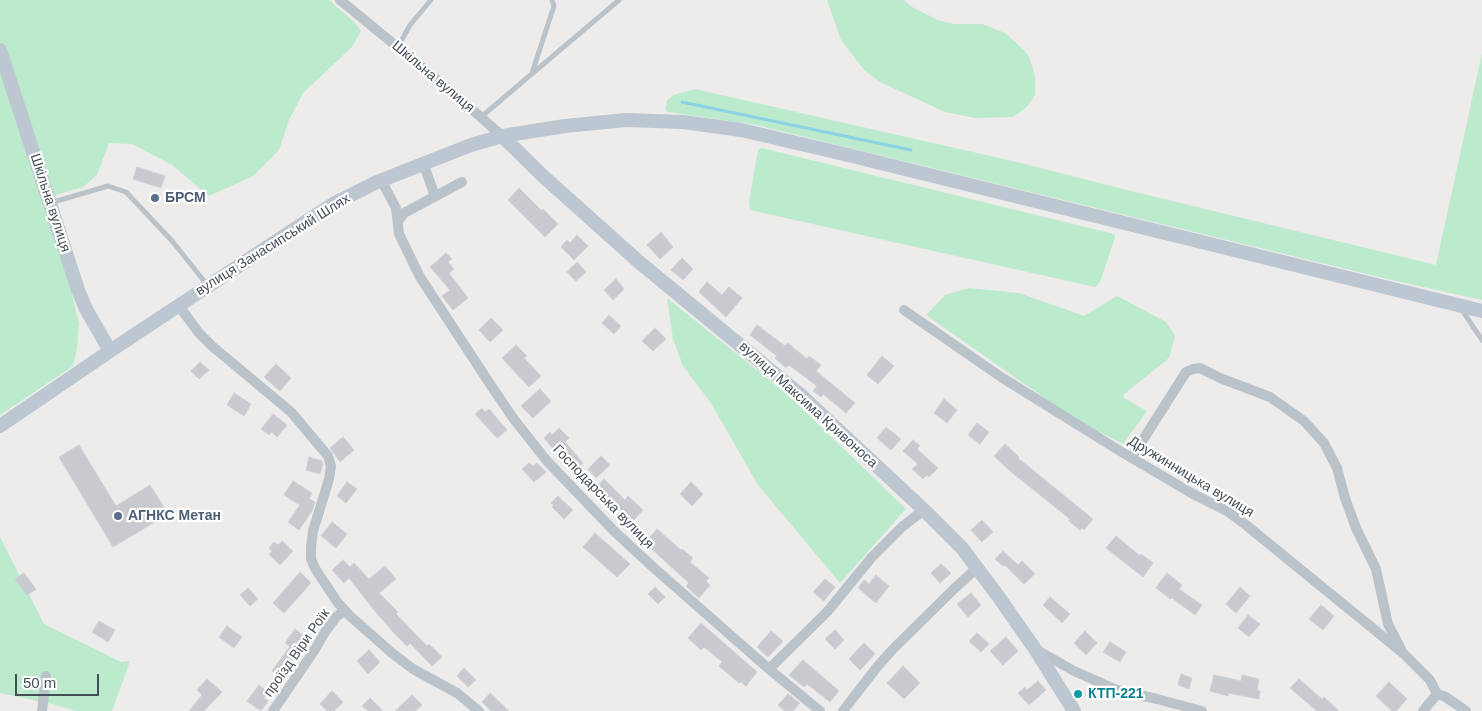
<!DOCTYPE html>
<html>
<head>
<meta charset="utf-8">
<style>
	body { margin:0 }
	#map { position:relative; width:1482px; height:711px; overflow:hidden; background:#eeebeb; font-family:Helvetica,sans-serif }
	canvas { display:block }
	.scale { position:absolute; left:15px; top:674px; width:84px; height:22px; box-sizing:border-box; border:2px solid #454f57; border-top:0; padding-left:6px; font-size:15px; line-height:18px; white-space:nowrap; color:#454f57; -webkit-text-stroke:4px #fff; paint-order:stroke }
</style>
</head>
<body>
<div id="map">
<canvas width="1482" height="711"></canvas>
<div class="scale">50 m</div>
</div>
<script>
const c = document.querySelector('canvas').getContext('2d');
c.lineJoin = 'round';
function paint(path, color) { c.fillStyle = color; c.fill(path, 'evenodd'); }
const poly = rows => new Path2D(rows.map(r => 'M' + r).join(''));
function stroke(path, color, width, dash) { c.strokeStyle = color; c.lineWidth = width; c.lineCap = dash ? 'butt' : 'round'; c.setLineDash(dash || []); c.stroke(path); }
function drawText(font, color, halo, rows, align = 'center') {
  c.font = font + ' Helvetica,sans-serif'; c.lineWidth = 4.5; c.setLineDash([]); c.textBaseline = 'middle'; c.strokeStyle = halo; c.fillStyle = color; for (const [text, x, y, turn = 0] of rows) {
    c.save(); c.translate(x, y); c.rotate((+turn || 0) * Math.PI / 180); c.textAlign = isNaN(turn) ? turn : align; if (halo) c.strokeText(text, 0, 0); c.fillText(text, 0, 0); c.restore();
  }
}
paint(poly([
	[0,0,329,0,355,23,361,31,352,47,303,93,289,120,279,150,253,176,209,196,172,165,138,147,131,144,109,143,97,175,83,187,42,199,72,294,79,323,77,349,73,366,0,415],
	[827,0,904,0,912,7,938,20,953,24,982,24,1005,33,1024,50,1029,57,1035,75,1035,95,1027,107,1013,117,975,118,945,112,880,82,865,71,841,40],
	[1482,53,1482,300,1387,279,756,125,668,112,666,110,667,100,674,95,695,89,1021,163,1123,189,1436,265],
	[762,148,1114,234,1115,238,1100,282,1095,287,750,210,749,202,758,150],
	[969,288,1019,293,1084,316,1117,296,1166,322,1175,336,1169,358,1123,395,1124,398,1147,411,1123,444,1076,420,926,315,945,295],
	[667,298,788,395,906,509,840,583,758,485,711,403,683,366,673,339],
	[0,537,44,624,121,662,130,661,112,711,76,711,52,704,0,693]
]), '#bbeacd');
stroke(poly([
	[682,102,911,150]
]), '#8bd2e4', 3);
const building = poly([
	[137,167,165,176,161,188,133,179,137,167],
	[519,188,542,211,543,209,558,224,545,237,508,200,519,188],
	[661,232,673,247,660,259,647,245,661,232],
	[577,235,588,246,574,260,561,247,567,240,570,243,577,235],
	[446,253,452,259,448,262,454,269,449,273,468,298,453,310,442,296,450,290,430,267,446,253],
	[682,258,693,269,683,280,671,270,682,258],
	[577,262,586,272,576,281,567,272,577,262],
	[616,279,624,289,613,300,604,290,616,279],
	[707,282,722,295,729,287,742,298,726,317,699,292,707,282],
	[609,315,621,326,614,334,602,323,609,315],
	[491,318,503,330,490,342,479,330,491,318],
	[757,325,785,346,788,343,807,359,809,356,821,365,816,371,855,403,846,413,823,394,821,397,813,391,817,386,789,365,786,368,775,358,777,356,750,335,757,325],
	[655,328,666,339,653,351,642,341,655,328],
	[516,345,527,356,524,358,541,376,529,387,502,358,516,345],
	[882,356,894,366,878,384,867,375,882,356],
	[200,362,209,370,199,379,191,371,200,362],
	[276,364,291,378,280,391,264,377,276,364],
	[540,389,551,401,533,418,521,406,540,389],
	[234,393,251,404,244,416,227,405,234,393],
	[944,399,957,410,947,423,934,413,944,399],
	[482,408,485,412,489,409,507,430,497,438,475,414,482,408],
	[273,414,287,425,277,437,272,432,269,435,261,429,273,414],
	[977,423,989,432,980,444,968,435,977,423],
	[886,427,901,439,891,450,877,438,886,427],
	[559,428,569,438,565,442,583,463,573,472,544,438,550,432,552,435,559,428],
	[343,437,354,450,340,462,330,448,343,437],
	[913,440,920,446,917,449,938,468,929,477,927,475,923,479,912,469,918,464,903,451,913,440],
	[1005,444,1019,457,1018,458,1093,519,1084,530,1082,528,1080,530,1069,521,1070,519,1010,471,994,456,1005,444],
	[79,445,116,506,150,485,168,514,113,547,59,457,79,445],
	[601,456,610,465,596,478,588,469,601,456],
	[309,457,322,461,323,464,320,474,306,470,309,457],
	[529,463,533,466,537,463,546,472,534,482,522,469,529,463],
	[604,479,625,500,628,496,643,510,633,521,609,499,606,503,593,490,604,479],
	[293,481,312,493,309,499,315,502,312,511,299,530,288,522,300,505,284,495,293,481],
	[347,482,357,489,346,503,337,496,347,482],
	[691,482,703,494,692,506,680,494,691,482],
	[558,496,573,510,564,519,552,507,554,505,551,503,558,496],
	[982,520,993,532,982,542,971,530,982,520],
	[332,522,347,534,336,548,321,536,332,522],
	[657,529,681,550,682,549,693,558,690,562,709,578,706,581,710,585,699,598,686,586,689,583,645,543,657,529],
	[595,533,630,564,617,577,583,547,595,533],
	[1116,536,1140,556,1141,554,1153,563,1143,577,1106,548,1116,536],
	[282,541,293,551,280,565,269,554,272,551,269,548,274,542,278,545,282,541],
	[1003,551,1018,565,1022,561,1035,574,1024,584,1005,565,1003,566,995,559,1003,551],
	[343,560,350,567,354,563,369,579,385,566,396,579,379,593,398,612,396,614,427,646,429,644,442,657,432,666,410,643,407,646,394,633,374,610,349,578,344,583,332,570,343,560],
	[941,564,951,573,940,583,931,573,941,564],
	[300,572,311,583,284,613,273,603,300,572],
	[24,573,36,589,27,595,15,579,24,573],
	[1167,573,1182,585,1179,589,1202,605,1195,615,1172,598,1170,599,1156,588,1167,573],
	[876,575,889,586,876,603,858,588,864,580,869,584,876,575],
	[825,579,835,587,824,601,813,592,825,579],
	[655,587,665,597,658,604,648,594,655,587],
	[1240,587,1250,596,1236,613,1226,604,1240,587],
	[248,588,258,599,250,606,240,595,248,588],
	[971,593,981,605,968,617,957,604,971,593],
	[1050,597,1070,614,1062,623,1043,605,1050,597],
	[1321,605,1334,616,1323,630,1309,619,1321,605],
	[1248,615,1260,624,1249,637,1238,628,1248,615],
	[99,621,115,630,108,642,92,632,99,621],
	[701,623,757,672,746,686,741,682,739,683,719,666,722,662,704,647,701,650,688,638,701,623],
	[227,626,242,637,234,648,219,637,227,626],
	[295,629,309,640,292,664,294,665,284,680,272,671,290,646,285,643,295,629],
	[835,630,844,640,835,649,825,639,835,630],
	[771,631,783,641,768,657,757,647,771,631],
	[1085,631,1097,643,1086,655,1074,643,1085,631],
	[977,633,989,644,981,652,969,641,977,633],
	[1006,637,1018,651,1003,665,990,651,1006,637],
	[1110,642,1126,652,1120,662,1103,652,1110,642],
	[864,643,875,654,860,670,849,659,864,643],
	[369,650,380,662,368,674,357,661,369,650],
	[803,660,839,691,830,702,807,684,804,687,789,675,803,660],
	[903,666,920,683,904,699,887,683,903,666],
	[464,668,476,680,468,687,457,676,464,668],
	[1181,674,1192,678,1189,689,1178,685,1181,674],
	[1214,675,1241,681,1242,675,1259,679,1257,690,1260,691,1259,699,1228,693,1228,696,1210,691,1214,675],
	[207,679,222,692,204,711,189,711,202,695,197,690,207,679],
	[1299,679,1322,699,1324,697,1339,711,1317,711,1290,688,1299,679],
	[1038,681,1046,690,1029,705,1018,693,1025,687,1027,690,1038,681],
	[1389,682,1407,699,1396,711,1392,711,1376,696,1389,682],
	[259,685,268,692,264,698,268,701,261,711,247,701,259,685],
	[332,691,343,702,334,711,327,711,320,704,332,691],
	[490,693,509,711,491,711,482,702,490,693],
	[788,694,800,703,793,711,785,711,778,705,788,694],
	[412,695,422,705,415,711,395,711,412,695],
	[370,698,383,711,368,711,362,706,370,698]
]);
paint(building, '#c8cad0');
stroke(building, '#cfd1d6', 1);
stroke(poly([
	[398,47,410,25,431,0],
	[532,73,554,6,552,0],
	[481,117,619,0],
	[50,203,108,186,126,192,173,242,208,286],
	[1462,310,1482,340]
]), '#bac3ca', 5);
stroke(poly([
	[340,0,456,95,502,136],
	[423,163,435,196],
	[381,180,396,208,399,234,420,277,488,381,513,418,547,461,614,531,654,568,769,669,820,711],
	[399,220,404,213,462,182],
	[179,306,199,333,212,346,291,412,328,456,331,466,329,479,313,531,311,547,311,559,316,570,338,603,350,616,392,653,413,669,457,693,479,711],
	[904,310,1001,377,1120,451,1193,494,1227,511,1246,525,1403,653,1430,680,1437,694,1444,696,1466,711],
	[1132,457,1186,372,1193,369,1200,368,1220,378,1270,397,1304,421,1324,443,1337,468,1345,498,1356,528,1376,569,1388,624,1401,649],
	[1037,650,1074,671,1117,690,1157,699,1202,711],
	[769,669,827,612,872,557,903,526,924,510],
	[42,711,46,676],
	[273,711,314,651,325,632,336,617,344,611],
	[843,711,877,667,893,649,954,589,978,567],
	[1423,711,1437,694]
]), '#bac3ca', 10);
stroke(poly([
	[0,50,78,290,86,309,110,351],
	[502,136,544,177,639,262,803,397,924,510,962,548,998,596,1035,649,1074,711],
	[0,426,110,351,293,230,333,204,377,182,471,145,502,136,565,126,626,120,683,122,741,130,844,154,1482,311]
]), '#bcc7d1', 14);
for (const [x, y, r, color] of [
	[155,198,5,"#5c6f8a"],
	[118,516,5,"#5c6f8a"],
	[1078,694,5,"#0f9aa8"]
]) { const dot = new Path2D(); dot.arc(x, y, r, 0, 2 * Math.PI); c.fillStyle = color; c.fill(dot); stroke(dot, '#fff', 2); }
drawText('14px', '#454f57', '#fff', [
	["Шкільна вулиця",433,77,40],
	["Шкільна вулиця",50,203,72],
	["вулиця Занасипський Шлях",273,245,-32],
	["вулиця Максима Кривоноса",808,405,42],
	["Дружинницька вулиця",1191,477,31],
	["Господарська вулиця",603,497,46],
	["проїзд Віри Роїк",297,653,-55]
]);
drawText('bold 14px', '#4e5e75', '#fff', [
	["БРСМ",165,198],
	["АГНКС Метан",128,516]
], 'left');
drawText('bold 14px', '#0d838f', '#fff', [
	["КТП-221",1088,694]
], 'left');
</script>
</body>
</html>
